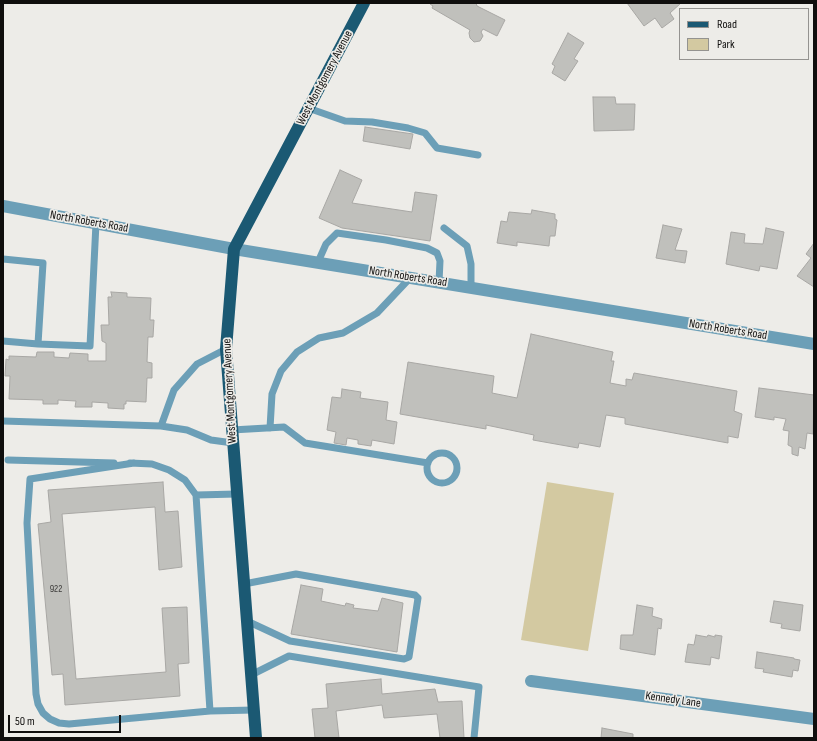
<!DOCTYPE html>
<html>
<head>
<meta charset="utf-8">
<style>
	body { margin:0 }
	#map { position:relative; width:817px; height:741px; overflow:hidden; background:#edece8; font-family:"Sofia Sans Condensed",sans-serif }
	canvas { display:block }
	.frame { position:absolute; inset:0; border:4px solid #0f0e0d; pointer-events:none }
	.legend { position:absolute; left:679px; top:8px; width:130px; height:52px; box-sizing:border-box; background:#edece8; border:1px solid #949390; margin:0; padding:5px 7px; list-style:none; font-size:12px; color:#0f0e0d }
	.legend li { display:flex; align-items:center; gap:8px; height:20px }
	.legend b { width:20px; border:1px solid #949390 }
	.scale { position:absolute; left:8px; top:715px; width:113px; height:18px; box-sizing:border-box; border:2px solid #0f0e0d; border-top:0; padding-left:5px; font-size:12px; line-height:14px; white-space:nowrap; color:#0f0e0d; -webkit-text-stroke:3px #edece8; paint-order:stroke }
</style>
</head>
<body>
<div id="map">
<canvas width="817" height="741"></canvas>
<div class="frame"></div>
<ul class="legend">
<li><b style="height:5px;background:#1b5973"></b>Road</li>
<li><b style="height:11px;background:#d3c9a1"></b>Park</li>
</ul>
<div class="scale">50 m</div>
</div>
<script>
const c = document.querySelector('canvas').getContext('2d');
c.lineJoin = 'round';
function paint(path, color) { c.fillStyle = color; c.fill(path, 'evenodd'); }
const poly = rows => new Path2D(rows.map(r => 'M' + r).join(''));
function stroke(path, color, width, dash) { c.strokeStyle = color; c.lineWidth = width; c.lineCap = dash ? 'butt' : 'round'; c.setLineDash(dash || []); c.stroke(path); }
function drawText(font, color, halo, rows, align = 'center') {
  c.font = font + ' "Sofia Sans Condensed",sans-serif'; c.lineWidth = 3.5; c.setLineDash([]); c.textBaseline = 'middle'; c.strokeStyle = halo; c.fillStyle = color; for (const [text, x, y, turn = 0] of rows) {
    c.save(); c.translate(x, y); c.rotate((+turn || 0) * Math.PI / 180); c.textAlign = isNaN(turn) ? turn : align; if (halo) c.strokeText(text, 0, 0); c.fillText(text, 0, 0); c.restore();
  }
}
paint(poly([
	[547,482,614,493,588,651,521,640]
]), '#d3c9a1');
const building = poly([
	[431,3,476,3,477,6,505,20,497,36,483,29,481,32,483,36,480,41,474,42,470,38,469,33,470,30,432,8,433,6,430,4,431,3],
	[627,3,681,3,670,13,674,19,662,28,655,18,644,26,627,3],
	[568,33,584,43,574,59,578,61,565,81,552,73,555,66,552,64,568,33],
	[593,97,615,97,616,104,635,104,634,130,594,131,593,97],
	[365,127,413,134,410,149,363,141,365,127],
	[340,170,362,180,352,203,412,212,415,192,437,195,430,241,342,228,319,218,340,170],
	[532,210,555,214,555,219,557,220,555,236,550,236,549,246,517,242,517,246,497,243,501,221,507,222,509,212,531,214,532,210],
	[663,225,682,229,675,250,687,251,685,263,656,258,663,225],
	[766,228,784,232,777,269,760,266,759,271,726,264,731,232,745,234,744,243,763,244,766,228],
	[814,243,814,287,797,276,811,258,806,254,814,243],
	[111,292,127,293,127,297,151,298,150,320,154,320,153,337,148,337,147,362,152,363,152,378,147,378,146,402,126,401,126,404,124,404,124,409,108,408,108,403,92,402,92,407,75,407,76,401,58,400,58,404,43,404,43,400,9,399,10,376,5,376,6,359,9,360,9,356,36,357,37,352,54,352,54,357,69,358,70,353,88,354,88,361,106,361,106,343,102,341,101,325,109,325,108,297,112,297,111,292],
	[531,334,613,352,611,361,614,361,610,383,626,386,626,379,632,380,634,373,737,391,734,411,742,414,738,438,728,436,728,443,625,424,625,418,606,415,600,447,579,443,578,448,533,440,534,435,486,425,486,429,400,414,408,362,494,376,492,393,517,398,531,334],
	[759,388,814,395,813,434,807,433,805,449,799,447,798,456,792,454,792,447,788,445,789,431,783,430,786,419,774,417,774,420,755,417,759,388],
	[342,389,361,392,360,398,388,402,386,420,397,422,394,444,372,440,371,446,358,444,358,440,347,438,346,445,334,443,336,432,327,430,332,397,341,398,342,389],
	[163,482,165,512,178,511,182,567,159,570,155,507,62,514,76,679,166,672,162,608,187,607,189,663,178,664,180,696,65,705,63,674,52,675,38,524,51,522,48,490,163,482],
	[301,585,323,589,321,601,345,606,346,603,354,605,353,608,378,611,382,598,403,603,397,652,291,634,301,585],
	[774,601,803,605,800,631,781,628,782,624,770,622,774,601],
	[637,605,653,608,652,616,662,619,661,629,658,628,655,655,620,649,621,635,633,635,637,605],
	[696,635,707,637,708,635,715,637,715,635,722,636,719,659,711,657,710,665,685,662,688,644,694,645,696,635],
	[757,652,794,658,794,659,800,660,798,671,793,670,792,677,763,672,764,669,755,668,757,652],
	[381,679,382,694,435,689,438,702,462,701,464,738,440,738,437,714,384,718,382,705,336,711,339,738,315,738,312,709,328,708,326,684,381,679],
	[602,728,633,734,633,738,601,738,602,728]
]);
paint(building, '#c0c0bc');
stroke(building, '#a8a7a4', 1);
stroke(poly([
	[308,108,345,121,372,122,408,128,425,133,437,148,478,155],
	[444,228,467,246,471,264,471,288],
	[3,259,43,263,38,344,3,341],
	[318,262,326,244,337,233,386,240,427,248,437,253,440,261,439,282],
	[38,344,90,346,96,223],
	[3,421,161,426,187,430,211,440,233,443],
	[161,426,174,390,197,364,226,349],
	[270,428,272,394,281,371,297,352,319,338,343,333,377,313,410,278],
	[232,430,284,427,305,443,428,463],
	'427 468a15 15 0 1 1 30 0a15 15 0 1 1-30 0Z',
	[8,460,114,463],
	[130,463,152,464,169,470,185,480,196,495,210,711],
	[134,463,30,479,27,523,36,694,38,704,43,713,50,719,59,723,69,724,210,711,254,710],
	[196,495,237,494],
	[244,584,296,574,415,595,418,598,409,657,404,659,290,641,247,621],
	[251,675,289,656,479,687,474,738]
]), '#6c9fb7', 7);
stroke(poly([
	[3,206,234,249,814,344],
	[531,681,814,719]
]), '#6c9fb7', 12);
stroke(poly([
	[256,738,226,349,234,249,364,3]
]), '#1b5973', 12);
drawText('10px', '#3b3a39', null, [
	["922",56,589]
]);
drawText('12px', '#0f0e0d', '#edece8', [
	["West Montgomery Avenue",325,78,-62],
	["North Roberts Road",89,222,10],
	["North Roberts Road",408,277,9],
	["North Roberts Road",728,330,9],
	["West Montgomery Avenue",230,391,-93],
	["Kennedy Lane",673,700,8]
]);
</script>
</body>
</html>
